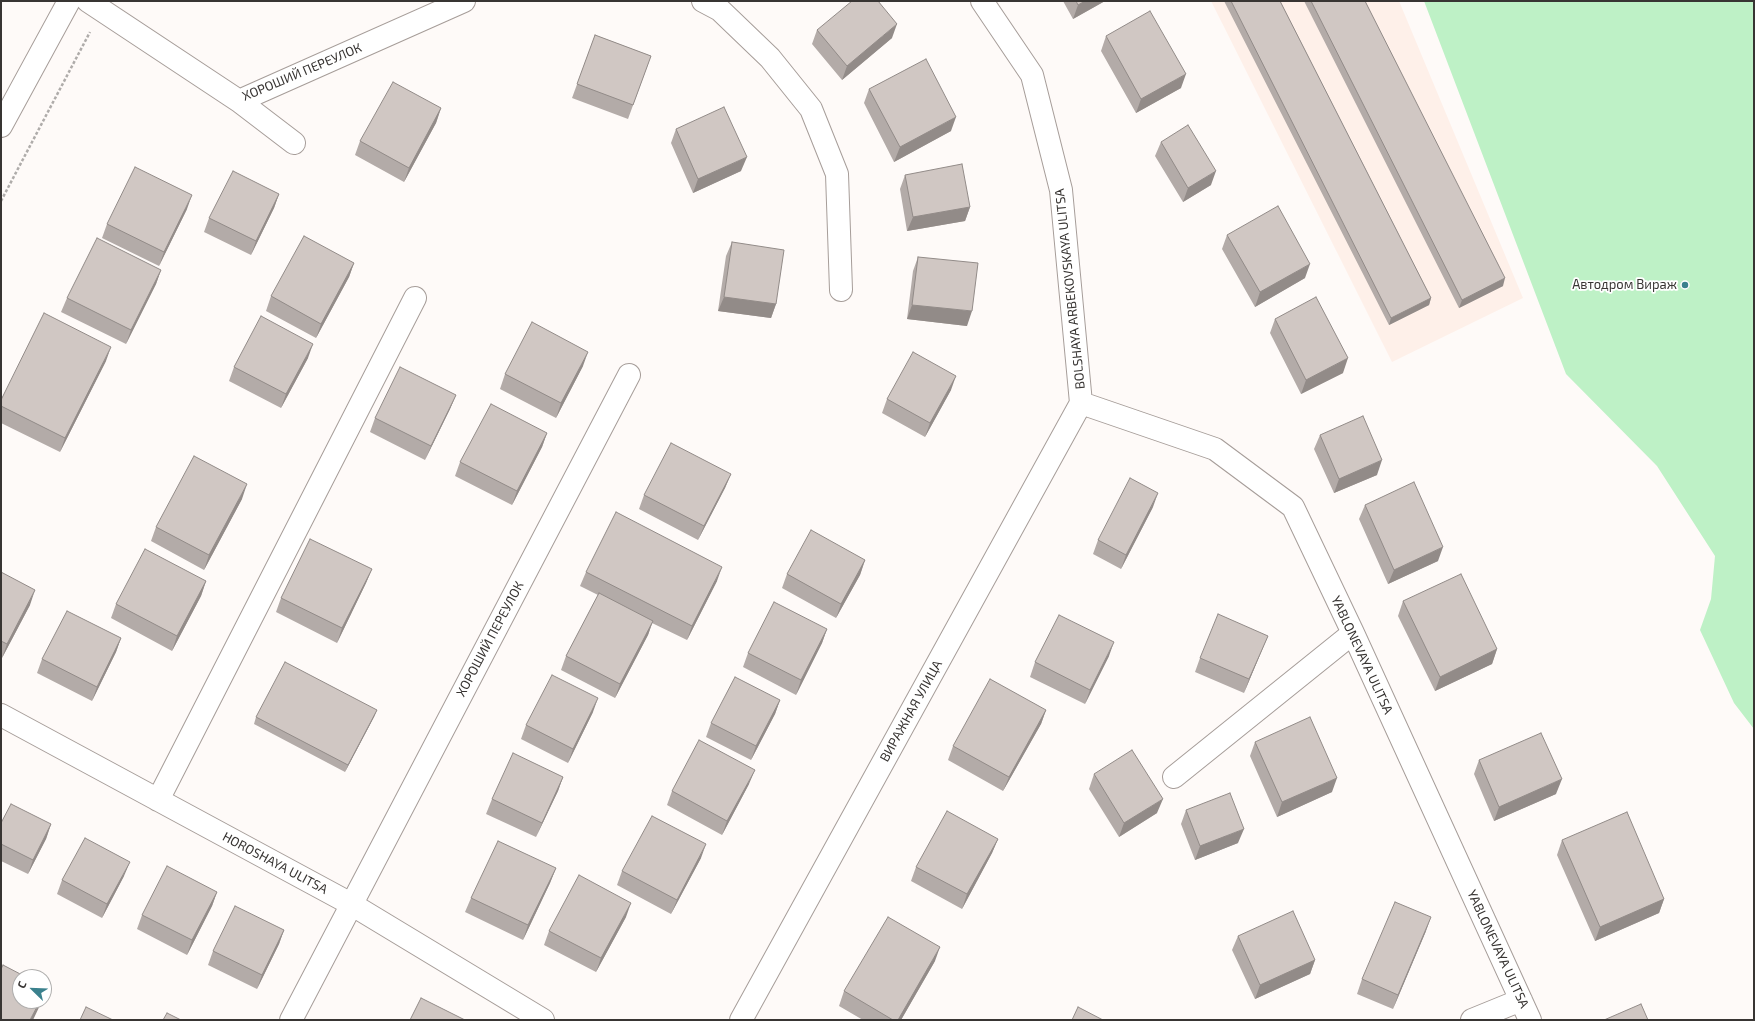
<!DOCTYPE html>
<html>
<head>
<meta charset="utf-8">
<style>
	body { margin:0 }
	#map { position:relative; width:1755px; height:1021px; overflow:hidden; background:#fefaf8; font-family:"Exo 2",sans-serif }
	canvas { display:block }
	.frame { position:absolute; inset:0; border:2px solid #383533; pointer-events:none }
	.north { position:absolute; left:12px; top:969px; width:40px; height:40px; box-sizing:border-box; background:#fff; border:1px solid #afaead; border-radius:50%; rotate:293deg; font-size:11px; font-weight:700; line-height:16px; text-align:center; color:#383533 }
	.north::after { content:''; display:block; margin:auto; width:14px; height:18px; background:#3b818d; clip-path:polygon(50% 0,100% 100%,50% 72%,0 100%) }
</style>
</head>
<body>
<div id="map">
<canvas width="1755" height="1021"></canvas>
<div class="frame"></div>
<div class="north">С</div>
</div>
<script>
const c = document.querySelector('canvas').getContext('2d');
c.lineJoin = 'round';
function paint(path, color) { c.fillStyle = color; c.fill(path, 'evenodd'); }
const poly = rows => new Path2D(rows.map(r => 'M' + r).join(''));
function stroke(path, color, width, dash) { c.strokeStyle = color; c.lineWidth = width; c.lineCap = dash ? 'butt' : 'round'; c.setLineDash(dash || []); c.stroke(path); }
function drawText(font, color, halo, rows, align = 'center') {
  c.font = font + ' "Exo 2",sans-serif'; c.lineWidth = 3.5; c.setLineDash([]); c.textBaseline = 'middle'; c.strokeStyle = halo; c.fillStyle = color; for (const [text, x, y, turn = 0] of rows) {
    c.save(); c.translate(x, y); c.rotate((+turn || 0) * Math.PI / 180); c.textAlign = isNaN(turn) ? turn : align; if (halo) c.strokeText(text, 0, 0); c.fillText(text, 0, 0); c.restore();
  }
}
paint(poly([
	[1211,1,1399,1,1523,298,1392,362]
]), '#fef0e9');
paint(poly([
	[1424,1,1754,1,1754,729,1734,703,1700,630,1711,599,1715,556,1657,466,1566,374]
]), '#bef1c6');
const minor = poly([
	[88,1,239,101,464,1],
	[703,1,720,10,770,58,811,109,837,174,841,290],
	[982,1,1032,75,1061,190,1081,403],
	[239,101,294,143],
	[1,126,69,1],
	[1081,403,1215,449,1293,507,1353,633,1530,1020],
	[1,715,351,904,543,1020],
	[1174,777,1353,633],
	[158,800,415,298],
	[291,1020,629,375],
	[741,1020,1081,403],
	[1472,1020,1521,1000]
]);
stroke(minor, '#a69d99', 24);
stroke(poly([
	[1,201,90,32]
]), '#afacaa', 2.5, [3, 2]);
stroke(minor, '#fff', 22);
paint(poly([
	[1063,1,1105,1,1073,19],
	[1224,1,1280,1,1431,298,1429,305,1389,325],
	[1304,1,1365,1,1503,286,1459,308],
	[817,30,892,38,842,80,812,44],
	[595,35,651,56,628,119,572,98],
	[1106,36,1181,88,1136,113,1101,51],
	[869,89,951,131,894,162,864,103],
	[441,108,436,123,404,182,355,155,360,141],
	[676,129,741,171,693,193,671,143],
	[1161,142,1211,185,1183,202,1155,156],
	[905,175,970,207,965,221,907,231,900,189],
	[279,194,274,208,251,255,204,232,209,218],
	[187,209,159,266,102,238,107,224],
	[1227,235,1305,278,1255,307,1222,249],
	[732,242,776,304,771,318,718,311,726,256],
	[918,257,967,326,907,319,913,271],
	[354,263,349,277,316,338,266,311,271,296],
	[161,270,156,284,126,344,61,312,67,298],
	[1275,319,1343,373,1301,394,1270,333],
	[308,358,281,408,229,381,234,367],
	[106,361,60,452,1,423,1,400],
	[583,366,556,418,500,389,505,374],
	[951,390,925,437,882,413,887,399],
	[456,395,450,409,425,460,370,432,375,418],
	[547,433,542,447,512,505,455,476,460,462],
	[1320,435,1377,475,1334,493,1314,449],
	[731,474,725,488,698,540,639,509,644,495],
	[242,499,204,570,151,541,156,527],
	[1365,505,1438,561,1388,584,1359,519],
	[1153,507,1121,569,1093,554,1098,540],
	[865,560,860,575,836,618,782,588,787,574],
	[372,569,366,583,337,643,276,612,281,598],
	[1,572,30,605,2,658,1,658],
	[586,572,717,581,687,640,652,623,648,635,615,698,561,670,566,656,598,595,580,586],
	[206,581,201,596,172,651,111,618,116,604],
	[1403,601,1497,649,1492,664,1435,691,1398,616],
	[827,629,822,643,796,695,743,667,748,653],
	[1268,636,1262,650,1244,693,1195,672,1200,658],
	[121,638,116,652,92,701,37,673,42,659],
	[1109,656,1085,704,1030,677,1035,662],
	[780,700,775,714,751,760,706,737,711,723],
	[377,710,374,717,345,772,254,724,256,717],
	[1046,710,1041,724,1003,791,948,760,953,746],
	[593,712,568,763,521,739,526,725],
	[1255,742,1332,792,1277,817,1250,756],
	[1479,760,1556,794,1494,821,1474,774],
	[1094,774,1157,813,1119,837,1089,789],
	[563,777,558,791,536,837,486,814,492,799],
	[749,784,722,835,667,805,672,791],
	[1186,810,1238,843,1195,860,1181,824],
	[1,823,51,824,46,839,28,874,1,861],
	[998,839,992,853,962,909,911,881,916,867],
	[1562,840,1664,899,1659,913,1595,941,1557,855],
	[701,858,671,914,617,885,622,871],
	[556,868,550,883,523,940,465,912,471,898],
	[124,876,102,918,57,894,62,880],
	[217,892,212,906,187,955,137,929,142,915],
	[626,917,596,972,544,945,549,931],
	[284,930,279,944,257,989,208,965,213,951],
	[1426,931,1393,1009,1357,994,1362,979],
	[1238,936,1315,960,1310,974,1255,999,1232,950],
	[935,961,901,1020,863,1020,839,1006,844,991]
]), '#b3aba8');
paint(poly([
	[1085,1,1105,1,1073,19,1078,5],
	[897,24,892,38,842,80,847,66],
	[1186,74,1181,88,1136,113,1141,99],
	[441,108,436,123,404,182,409,168],
	[956,117,951,131,894,162,900,147],
	[747,157,741,171,693,193,698,179],
	[1216,171,1211,185,1183,202,1188,188],
	[279,194,274,208,251,255,256,241],
	[192,195,187,209,159,266,164,252],
	[970,207,965,221,907,231,913,217],
	[354,263,349,277,316,338,321,324],
	[1310,264,1305,278,1255,307,1260,292],
	[161,270,156,284,126,344,131,330],
	[1505,278,1503,286,1459,308,1462,300],
	[724,297,776,304,771,318,718,311],
	[1431,298,1429,305,1389,325,1391,318],
	[912,305,972,311,967,326,907,319],
	[313,344,308,358,281,408,286,394],
	[111,347,106,361,60,452,65,438],
	[588,352,583,366,556,418,561,403],
	[1348,358,1343,373,1301,394,1306,380],
	[956,376,951,390,925,437,930,423],
	[456,395,450,409,425,460,431,446],
	[547,433,542,447,512,505,517,491],
	[1382,460,1377,475,1334,493,1339,479],
	[731,474,725,488,698,540,704,526],
	[247,484,242,499,204,570,209,555],
	[1158,493,1153,507,1121,569,1126,555],
	[1443,547,1438,561,1388,584,1394,570],
	[865,560,860,575,836,618,841,604],
	[722,567,717,581,687,640,692,626],
	[372,569,366,583,337,643,342,628],
	[206,581,201,596,172,651,177,636],
	[35,590,30,605,2,658,7,644],
	[653,621,648,635,615,698,620,684],
	[827,629,822,643,796,695,801,680],
	[1268,636,1262,650,1244,693,1249,679],
	[121,638,116,652,92,701,97,687],
	[1114,642,1109,656,1085,704,1090,690],
	[1497,649,1492,664,1435,691,1440,677],
	[598,698,593,712,568,763,573,749],
	[780,700,775,714,751,760,756,746],
	[377,710,374,717,345,772,348,765],
	[1046,710,1041,724,1003,791,1009,777],
	[755,770,749,784,722,835,727,821],
	[563,777,558,791,536,837,542,823],
	[1337,778,1332,792,1277,817,1282,802],
	[1562,779,1556,794,1494,821,1499,807],
	[1163,799,1157,813,1119,837,1124,823],
	[51,824,46,839,28,874,33,860],
	[1244,829,1238,843,1195,860,1200,846],
	[998,839,992,853,962,909,967,894],
	[706,844,701,858,671,914,677,900],
	[130,862,124,876,102,918,107,904],
	[556,868,550,883,523,940,528,925],
	[217,892,212,906,187,955,192,940],
	[1664,899,1659,913,1595,941,1600,927],
	[631,903,626,917,596,972,601,958],
	[1431,917,1426,931,1393,1009,1398,995],
	[284,930,279,944,257,989,262,975],
	[940,947,935,961,901,1020,898,1020],
	[1315,960,1310,974,1255,999,1260,985],
	[40,1001,42,1001,33,1020,30,1020]
]), '#928b88');
const building = poly([
	[852,1,878,1,897,24,847,66,817,30,852,1],
	[1076,1,1085,1,1078,5,1076,1],
	[1231,1,1280,1,1431,298,1391,318,1231,1],
	[1311,1,1365,1,1505,278,1462,300,1311,1],
	[1150,11,1186,74,1141,99,1106,36,1150,11],
	[595,35,651,56,633,105,577,84,595,35],
	[926,59,956,117,900,147,869,89,926,59],
	[393,82,441,108,409,168,360,141,393,82],
	[724,107,747,157,698,179,676,129,724,107],
	[1188,125,1216,171,1188,188,1161,142,1188,125],
	[962,164,970,207,913,217,905,175,962,164],
	[135,167,192,195,164,252,107,224,135,167],
	[233,171,279,194,256,241,209,218,233,171],
	[1278,206,1310,264,1260,292,1227,235,1278,206],
	[304,236,354,263,321,324,271,296,304,236],
	[97,238,161,270,131,330,67,298,97,238],
	[732,242,784,250,776,304,724,297,732,242],
	[918,257,978,263,972,311,912,305,918,257],
	[1316,297,1348,358,1306,380,1275,319,1316,297],
	[44,313,111,347,65,438,1,406,1,400,44,313],
	[261,316,313,344,286,394,234,367,261,316],
	[532,322,588,352,561,403,505,374,532,322],
	[913,352,956,376,930,423,887,399,913,352],
	[400,367,456,395,431,446,375,418,400,367],
	[491,404,547,433,517,491,460,462,491,404],
	[1363,416,1382,460,1339,479,1320,435,1363,416],
	[671,443,731,474,704,526,644,495,671,443],
	[194,456,247,484,209,555,156,527,194,456],
	[1130,478,1158,493,1126,555,1098,540,1130,478],
	[1414,482,1443,547,1394,570,1365,505,1414,482],
	[616,512,722,567,692,626,586,572,616,512],
	[811,530,865,560,841,604,787,574,811,530],
	[310,539,372,569,342,628,281,598,310,539],
	[145,549,206,581,177,636,116,604,145,549],
	[1,572,35,590,7,644,1,641,1,572],
	[1461,574,1497,649,1440,677,1403,601,1461,574],
	[599,593,653,621,620,684,566,656,599,593],
	[774,602,827,629,801,680,748,653,774,602],
	[67,611,121,638,97,687,42,659,67,611],
	[1218,614,1268,636,1249,679,1200,658,1218,614],
	[1059,615,1114,642,1090,690,1035,662,1059,615],
	[285,662,377,710,348,765,256,717,285,662],
	[552,675,598,698,573,749,526,725,552,675],
	[735,677,780,700,756,746,711,723,735,677],
	[990,679,1046,710,1009,777,953,746,990,679],
	[1310,717,1337,778,1282,802,1255,742,1310,717],
	[1541,733,1562,779,1499,807,1479,760,1541,733],
	[699,740,755,770,727,821,672,791,699,740],
	[1132,750,1163,799,1124,823,1094,774,1132,750],
	[513,753,563,777,542,823,492,799,513,753],
	[1230,793,1244,829,1200,846,1186,810,1230,793],
	[11,804,51,824,33,860,1,844,1,823,11,804],
	[947,811,998,839,967,894,916,867,947,811],
	[1627,812,1664,899,1600,927,1562,840,1627,812],
	[652,816,706,844,677,900,622,871,652,816],
	[85,838,130,862,107,904,62,880,85,838],
	[498,841,556,868,528,925,471,898,498,841],
	[167,866,217,892,192,940,142,915,167,866],
	[579,875,631,903,601,958,549,931,579,875],
	[1395,902,1431,917,1398,995,1362,979,1395,902],
	[235,906,284,930,262,975,213,951,235,906],
	[1293,911,1315,960,1260,985,1238,936,1293,911],
	[888,917,940,947,898,1020,893,1020,844,991,888,917],
	[3,965,26,977,20,977,20,1001,40,1001,30,1020,1,1020,1,969,3,965],
	[44,986,47,988,44,994,44,986],
	[421,998,465,1020,410,1020,421,998],
	[1641,1004,1648,1020,1604,1020,1641,1004],
	[86,1007,113,1020,80,1020,86,1007],
	[1078,1007,1103,1020,1072,1020,1078,1007],
	[167,1013,181,1020,163,1020,167,1013]
]);
paint(building, '#d0c7c3');
stroke(building, '#928b88', 1);
for (const [x, y, r, color] of [
	[1685,285,4,"#3b818d"]
]) { const dot = new Path2D(); dot.arc(x, y, r, 0, 2 * Math.PI); c.fillStyle = color; c.fill(dot); stroke(dot, '#fff', 1.5); }
drawText('13px', '#383533', '#fff', [
	["ХОРОШИЙ ПЕРЕУЛОК",302,72,-23],
	["BOLSHAYA ARBEKOVSKAYA ULITSA",1070,289,-96],
	["ХОРОШИЙ ПЕРЕУЛОК",490,639,-62],
	["YABLONEVAYA ULITSA",1362,655,65],
	["ВИРАЖНАЯ УЛИЦА",911,711,-61],
	["HOROSHAYA ULITSA",275,863,28],
	["YABLONEVAYA ULITSA",1498,949,65]
]);
drawText('13px', '#383533', '#fff', [
	["Автодром Вираж",1677,285]
], 'right');
</script>
</body>
</html>
